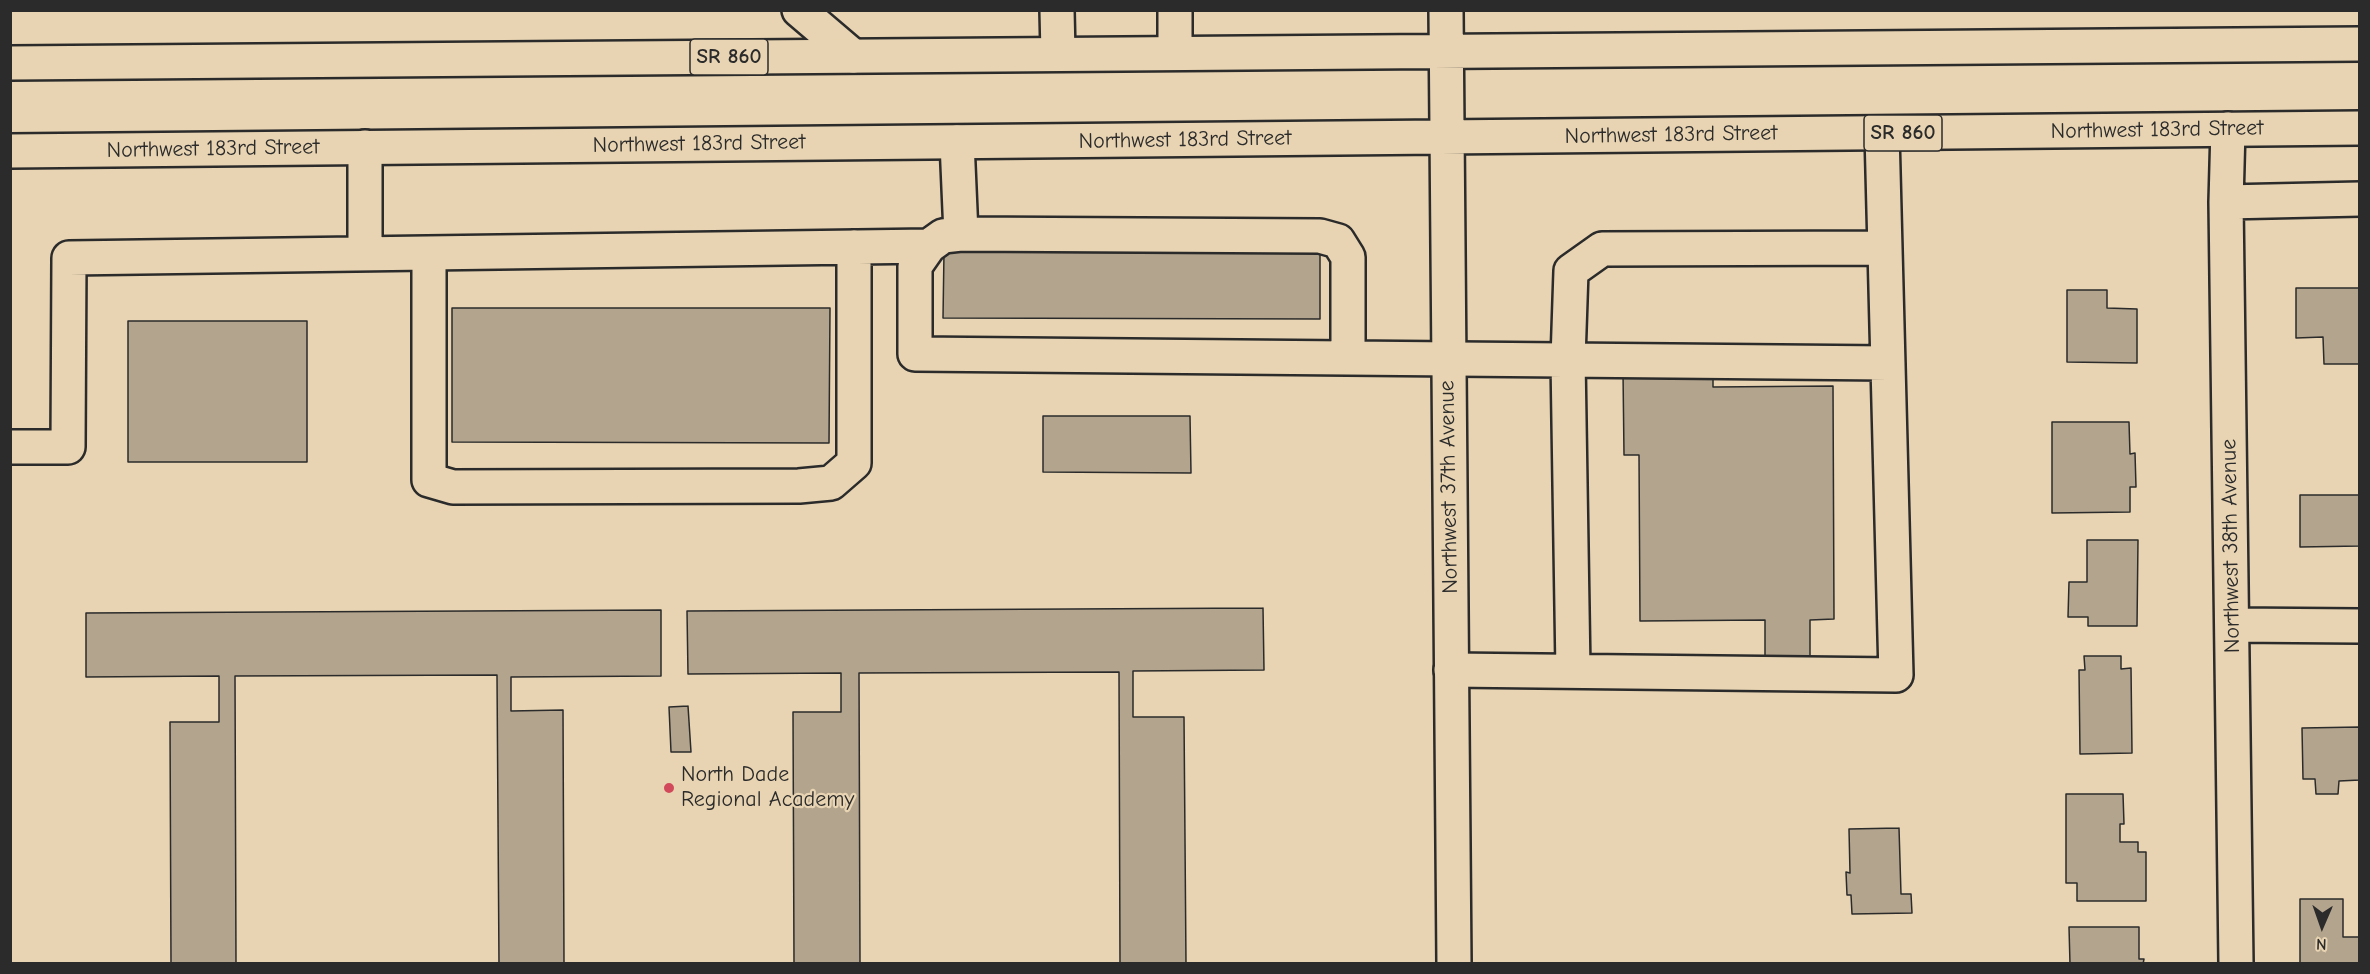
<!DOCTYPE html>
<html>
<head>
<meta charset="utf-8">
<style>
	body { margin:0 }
	#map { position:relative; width:2370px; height:974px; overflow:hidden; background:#e8d4b2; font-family:"Comic Neue",sans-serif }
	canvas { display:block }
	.frame { position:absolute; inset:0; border:12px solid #2b2b2b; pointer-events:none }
	.north { position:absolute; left:2292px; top:896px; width:60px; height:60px; -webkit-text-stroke:4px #e8d4b2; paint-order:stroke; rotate:182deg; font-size:16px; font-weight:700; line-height:24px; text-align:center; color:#2b2b2b }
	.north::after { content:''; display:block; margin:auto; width:21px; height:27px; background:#2b2b2b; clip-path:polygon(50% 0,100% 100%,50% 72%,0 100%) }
</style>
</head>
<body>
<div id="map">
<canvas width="2370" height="974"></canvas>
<div class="frame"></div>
<div class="north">N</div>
</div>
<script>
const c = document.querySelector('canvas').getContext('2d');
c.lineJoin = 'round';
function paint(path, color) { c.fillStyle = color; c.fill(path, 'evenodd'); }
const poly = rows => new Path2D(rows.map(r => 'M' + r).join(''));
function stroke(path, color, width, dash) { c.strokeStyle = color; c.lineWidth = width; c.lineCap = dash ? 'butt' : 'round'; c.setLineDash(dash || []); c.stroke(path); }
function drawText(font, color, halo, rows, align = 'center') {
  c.font = font + ' "Comic Neue",sans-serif'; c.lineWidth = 4.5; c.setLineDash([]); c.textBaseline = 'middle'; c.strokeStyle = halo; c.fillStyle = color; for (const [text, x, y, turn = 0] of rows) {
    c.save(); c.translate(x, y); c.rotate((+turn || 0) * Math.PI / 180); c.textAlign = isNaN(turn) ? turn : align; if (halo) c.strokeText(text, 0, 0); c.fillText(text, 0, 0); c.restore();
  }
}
const building = poly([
	[944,252,1320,253,1320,319,943,318,944,252],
	[2296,288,2360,288,2360,364,2324,364,2323,337,2296,338,2296,288],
	[2067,290,2107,290,2107,308,2137,309,2137,363,2067,362,2067,290],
	[452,308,830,308,829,443,452,442,452,308],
	[128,321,307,321,307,462,128,462,128,321],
	[1713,371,1713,387,1833,386,1834,619,1810,620,1810,660,1765,661,1765,620,1640,621,1639,455,1624,455,1623,372,1713,371],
	[1043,416,1190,416,1191,473,1043,472,1043,416],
	[2052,422,2129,422,2130,454,2135,453,2136,487,2130,487,2130,512,2052,513,2052,422],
	[2300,495,2360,495,2360,546,2300,547,2300,495],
	[2087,540,2138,540,2137,626,2088,626,2088,617,2068,617,2069,582,2087,582,2087,540],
	[1263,608,1264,670,1133,671,1133,717,1184,717,1186,964,1120,964,1119,672,859,673,860,964,794,964,793,712,841,712,841,673,688,674,687,611,1263,608],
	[661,610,661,676,511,677,511,711,563,710,564,964,499,964,497,675,235,676,236,964,171,964,170,722,219,722,219,676,86,677,86,613,661,610],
	[2084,656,2121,656,2121,669,2131,668,2132,753,2080,754,2079,670,2085,670,2084,656],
	[688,706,691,752,671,752,669,707,688,706],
	[2360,727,2360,780,2339,781,2338,794,2316,794,2315,779,2303,779,2302,728,2360,727],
	[2066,794,2123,794,2124,824,2120,824,2120,842,2138,842,2138,852,2146,852,2146,901,2077,901,2077,883,2066,883,2066,794],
	[1899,828,1901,894,1911,894,1912,913,1852,914,1851,895,1847,895,1846,872,1850,873,1849,829,1899,828],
	[2300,899,2343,899,2343,937,2360,937,2360,964,2300,964,2300,899],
	[2069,927,2139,927,2139,959,2144,959,2143,964,2070,964,2069,927]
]);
paint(building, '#b3a48d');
stroke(building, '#2b2b2b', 1.5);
const minor = poly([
	[799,10,853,56],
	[1057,10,1058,54],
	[1175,10,1175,53],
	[2228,129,2226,202,2236,964],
	[957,142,961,234],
	[365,147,365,254],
	[2226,202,2360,199],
	[429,253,429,480,453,487,799,486,831,483,854,463,854,247],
	[1348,357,1348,257,1338,241,1320,236,961,234,943,236,929,246,915,266,915,354,1888,363],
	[10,447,68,447,69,258,929,246],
	[2232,625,2360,626],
	[1451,670,1896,675,1882,133],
	[1573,671,1568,359,1571,271,1602,249,1885,248]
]);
const major = poly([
	[1446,10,1454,964],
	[10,63,2360,44],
	[10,151,2360,128]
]);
stroke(minor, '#2b2b2b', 38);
stroke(major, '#2b2b2b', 38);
stroke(minor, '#e8d4b2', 33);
stroke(major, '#e8d4b2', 33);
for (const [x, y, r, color] of [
	[669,788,6,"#d1495b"]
]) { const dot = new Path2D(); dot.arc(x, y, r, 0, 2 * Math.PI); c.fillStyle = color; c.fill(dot); stroke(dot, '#e8d4b2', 2); }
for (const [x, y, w] of [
	[729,57,78],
	[1903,133,78]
]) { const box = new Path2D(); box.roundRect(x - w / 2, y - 18, w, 36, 4.5); c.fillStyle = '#e8d4b2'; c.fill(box); stroke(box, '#2b2b2b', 1.5); }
drawText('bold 21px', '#2b2b2b', null, [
	["SR 860",729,57],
	["SR 860",1903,133]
]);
drawText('22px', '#2b2b2b', '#e8d4b2', [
	["Northwest 183rd Street",2157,130,-1],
	["Northwest 183rd Street",1671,135,-1],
	["Northwest 183rd Street",1185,140,-1],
	["Northwest 183rd Street",699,144,-1],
	["Northwest 183rd Street",213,149,-1],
	["Northwest 37th Avenue",1449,487,-91],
	["Northwest 38th Avenue",2231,546,-91]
]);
drawText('22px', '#2b2b2b', '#e8d4b2', [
	["North Dade",681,775],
	["Regional Academy",681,800]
], 'left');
</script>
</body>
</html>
